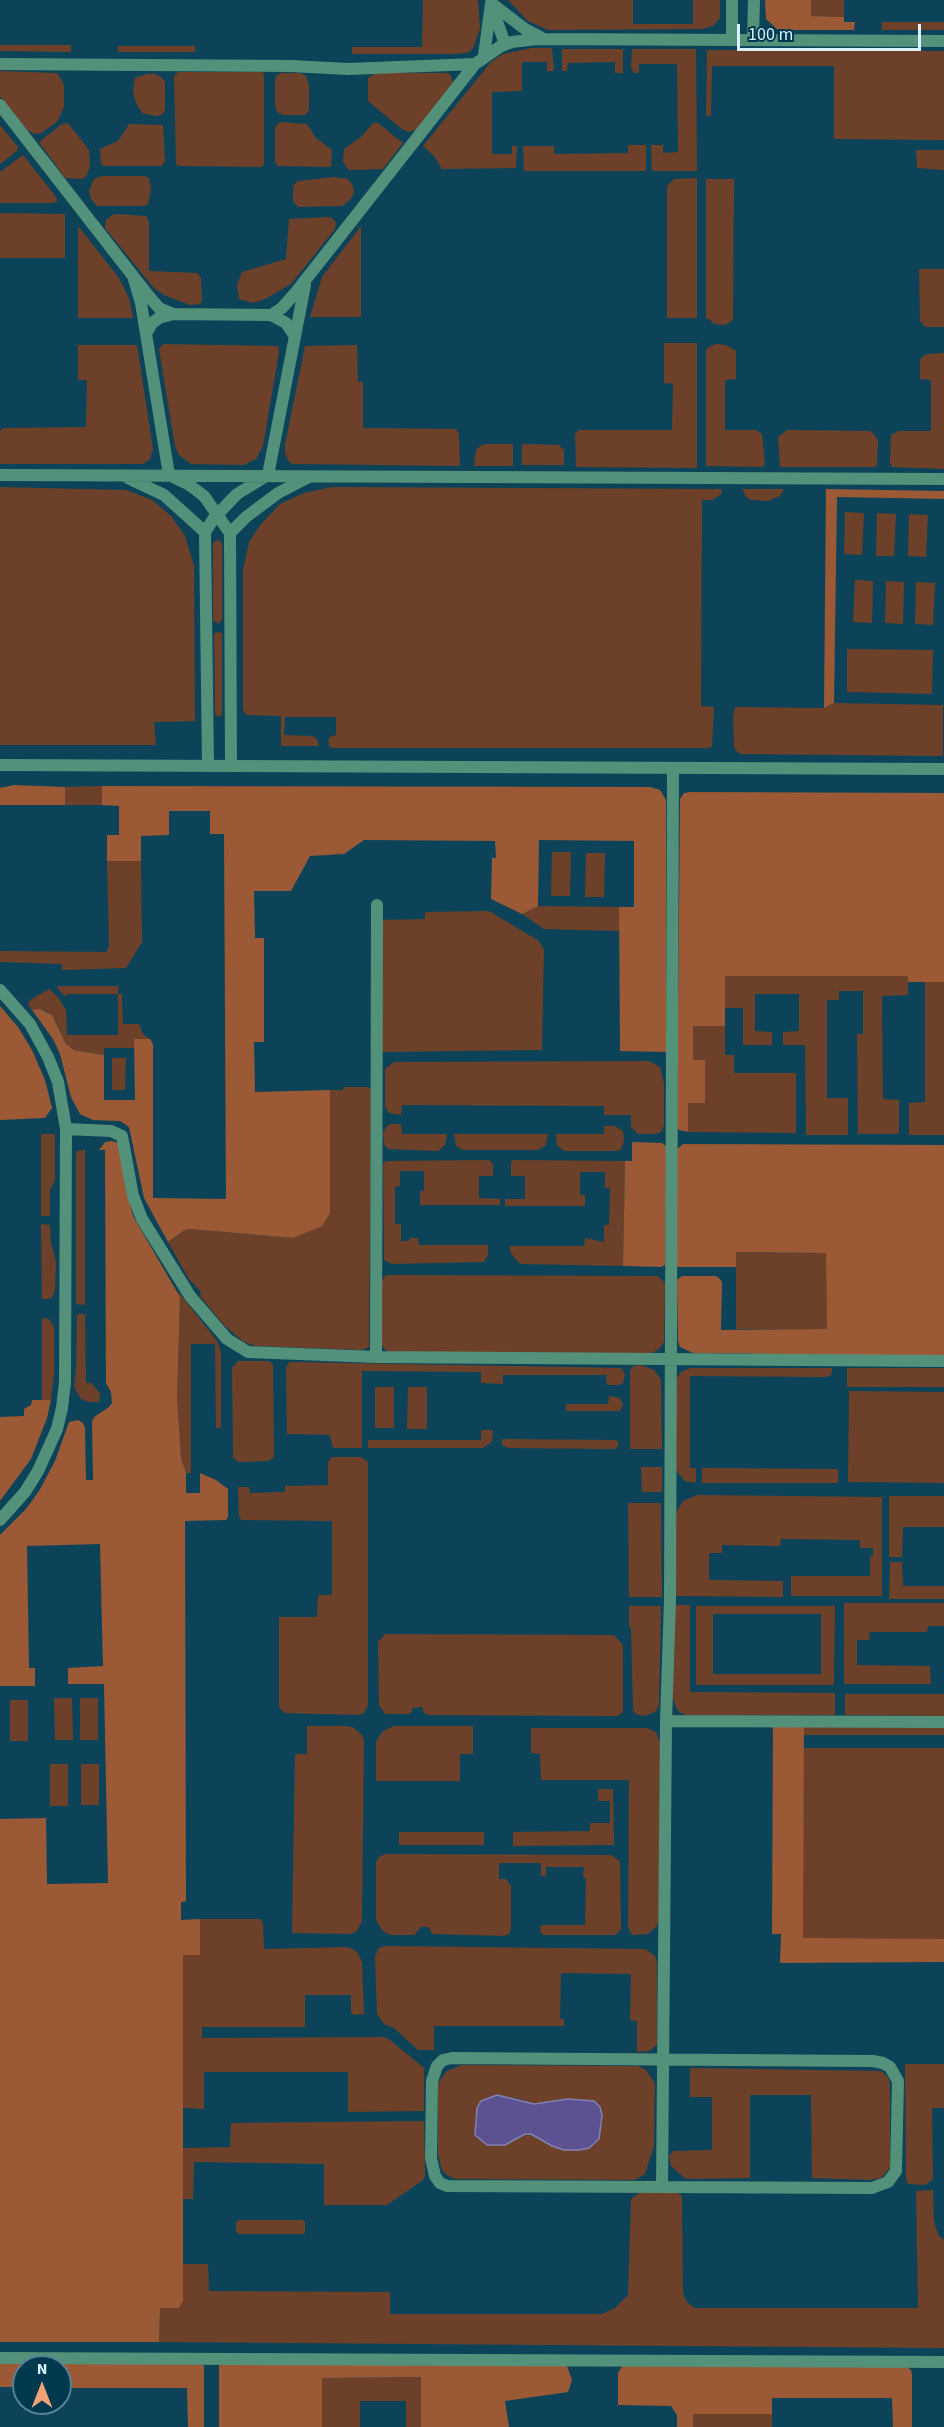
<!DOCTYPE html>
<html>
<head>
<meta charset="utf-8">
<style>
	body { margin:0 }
	#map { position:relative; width:944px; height:2427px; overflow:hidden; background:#0d4358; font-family:"Source Sans 3",sans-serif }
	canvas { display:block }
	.north { position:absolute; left:12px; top:2355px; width:60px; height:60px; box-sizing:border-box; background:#00394d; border:2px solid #568394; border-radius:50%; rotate:0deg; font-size:16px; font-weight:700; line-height:24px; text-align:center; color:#d8f2ff }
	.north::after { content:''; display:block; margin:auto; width:21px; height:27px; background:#f0a278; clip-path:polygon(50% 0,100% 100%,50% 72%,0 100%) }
	.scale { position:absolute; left:737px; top:24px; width:184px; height:27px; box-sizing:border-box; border:3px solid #d8f2ff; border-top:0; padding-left:8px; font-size:18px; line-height:21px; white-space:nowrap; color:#d8f2ff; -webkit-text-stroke:4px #00394d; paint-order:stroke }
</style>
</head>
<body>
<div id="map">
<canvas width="944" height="2427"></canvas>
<div class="north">N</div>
<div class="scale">100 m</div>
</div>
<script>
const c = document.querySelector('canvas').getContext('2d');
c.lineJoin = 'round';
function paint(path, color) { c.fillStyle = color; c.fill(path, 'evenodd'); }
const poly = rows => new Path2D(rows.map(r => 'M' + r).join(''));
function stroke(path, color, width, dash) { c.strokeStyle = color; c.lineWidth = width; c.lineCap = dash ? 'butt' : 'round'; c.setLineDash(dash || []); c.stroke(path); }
paint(poly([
	[423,0,478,0,480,29,473,48,469,52,457,54,352,54,352,47,422,47],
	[508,0,633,0,633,24,693,24,693,0,720,0,720,18,713,26,701,29,548,30,528,21],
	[811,0,844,0,844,17,811,16],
	[882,22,944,22,944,30,882,30],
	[0,45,71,45,71,52,0,51],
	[118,46,195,46,195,52,118,52],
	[532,48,552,48,554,71,547,71,547,62,522,62,522,91,492,92,492,154,512,154,512,146,517,146,516,168,442,169,434,156,423,146,491,62,503,54],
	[562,49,623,49,623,73,615,73,615,62,568,63,567,71,562,71],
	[632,49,696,49,697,171,652,171,651,145,663,145,663,153,678,152,677,64,639,64,639,73,634,73,631,68],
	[707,50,944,51,944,140,834,139,834,66,712,66,711,116,706,116],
	[0,71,56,73,59,75,64,85,64,107,57,122,41,133,35,134,27,130,0,96],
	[178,72,262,72,264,74,264,164,261,167,179,166,176,164,174,76],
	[281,73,300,73,306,76,309,86,309,110,305,115,283,115,277,112,275,104,275,82,276,76],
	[376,73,447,73,451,75,453,83,416,130,409,132,403,130,368,101,368,78],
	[147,74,155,74,161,77,165,82,165,110,162,115,155,116,142,113,136,103,133,92,135,78],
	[280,122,307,124,316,138,332,150,331,167,278,166,275,162,275,127],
	[68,123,89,150,90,167,86,176,82,179,65,178,39,142,62,124],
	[373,123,378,123,403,143,383,169,349,170,343,162,344,149,361,137],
	[129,124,163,125,165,161,162,166,104,166,101,164,100,149,118,141],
	[0,125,18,147,17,151,0,164],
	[628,145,646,145,646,171,524,171,523,146,554,146,554,154,628,153],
	[916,150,944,150,944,170,917,168],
	[23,155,56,197,57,201,54,203,0,203,0,172],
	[102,176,145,176,149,178,151,190,148,204,144,206,97,206,91,199,89,191,94,179],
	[334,177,348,179,353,186,354,193,350,200,342,206,298,207,293,201,293,186,298,181],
	[697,178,697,318,667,318,667,186,674,179],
	[706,179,734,179,733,320,725,325,714,324,709,319,706,319],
	[0,213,65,214,65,258,0,258],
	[114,214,146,216,149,222,149,271,197,273,201,278,202,301,200,304,190,305,164,295,153,287,105,228,106,220],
	[330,217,336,222,335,229,291,284,265,299,253,303,239,299,237,285,242,272,286,259,289,219],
	[78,226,119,278,129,298,133,318,78,318],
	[361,226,361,317,310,317,322,277],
	[919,269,944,269,944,327,925,327,920,321],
	[664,343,697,343,697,468,576,467,575,434,579,430,672,430,673,384,664,383],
	[163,344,278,346,279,352,263,446,256,459,244,465,191,464,179,455,175,446,159,349],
	[717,344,726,345,736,351,736,379,725,380,725,430,756,430,762,434,765,464,763,467,706,466,706,350,710,346],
	[78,345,137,345,153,449,150,459,143,464,0,464,0,431,3,428,86,427,87,380,78,380],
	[357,345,358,382,363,382,363,428,456,429,459,434,460,466,293,464,290,463,285,454,285,445,305,346],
	[944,353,944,469,892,467,890,463,891,435,899,431,931,431,931,380,920,379,920,362,921,358,927,354],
	[787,430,869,431,873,433,878,440,877,465,875,467,780,467,778,437],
	[486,444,513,444,513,466,474,466,476,450,480,446],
	[522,444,559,445,564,450,564,465,522,465],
	[0,487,126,490,152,500,171,516,185,536,194,566,195,721,154,722,156,745,0,745],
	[332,487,722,489,721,494,713,500,702,500,701,706,714,707,712,746,709,748,333,748,330,747,328,741,331,736,336,735,336,717,285,717,284,735,312,736,317,739,319,746,281,746,281,716,246,715,243,710,243,570,249,542,261,524,280,504,304,493],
	[742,489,784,489,780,496,768,501,751,500,746,497],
	[845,512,864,513,862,555,844,554],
	[877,513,896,514,894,556,876,556],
	[909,514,928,515,926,557,908,556],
	[218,539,222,544,222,620,218,624,213,620,213,544],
	[855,580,873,581,872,623,853,622],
	[886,581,904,582,903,624,885,623],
	[916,582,935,583,933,625,915,624],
	[217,632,222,633,222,714,219,717,215,714,214,634],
	[847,649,933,650,932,694,847,692],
	[834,703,943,705,943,756,740,754,734,748,733,716,735,707,824,708],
	[102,786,102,805,65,805,65,787],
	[552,852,571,852,570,896,551,896],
	[586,853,605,853,604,897,585,897],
	[107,861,141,861,142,942,126,968,62,970,62,964,0,962,0,951,106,952,109,946],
	[538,906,619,907,619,931,544,929,522,914],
	[489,911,539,941,544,950,542,1050,381,1052,381,920,425,919,425,912],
	[725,976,908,976,908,995,882,996,883,1099,899,1100,899,1134,858,1134,857,1034,863,1034,863,991,839,991,839,1000,827,1000,827,1098,848,1098,848,1135,806,1135,805,1045,783,1045,783,1032,799,1031,799,994,755,994,755,1031,772,1032,772,1045,743,1045,743,1008,725,1008],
	[925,982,944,982,944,1135,909,1135,909,1103,925,1102],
	[61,986,118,986,118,994,122,994,123,1024,139,1024,143,1034,150,1039,135,1039,134,1048,104,1048,104,1055,74,1050,66,1044,56,1022,47,1011,32,1010,28,1005,30,1000,49,989,58,997,66,1010,67,1035,118,1035,118,994,67,994,66,997,56,987],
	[693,1026,725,1026,725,1055,734,1055,734,1073,796,1073,796,1133,688,1132,688,1103,705,1103,705,1060,693,1060],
	[112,1058,126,1058,125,1090,112,1090],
	[649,1061,660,1067,664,1084,664,1125,661,1132,656,1134,638,1134,631,1127,631,1115,604,1115,604,1106,402,1105,401,1115,389,1113,385,1107,385,1069,394,1062],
	[344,1087,367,1087,371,1089,369,1347,362,1350,256,1346,244,1342,224,1325,200,1296,201,1292,189,1279,168,1242,183,1231,190,1229,293,1238,330,1212,330,1090,343,1090],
	[390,1124,401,1124,402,1134,447,1134,445,1145,438,1151,388,1149,384,1144,383,1133,387,1126],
	[604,1126,615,1126,623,1131,624,1141,621,1149,617,1151,564,1151,557,1145,556,1134,604,1134],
	[41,1134,55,1134,55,1180,50,1190,50,1216,41,1216],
	[454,1134,548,1134,546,1145,538,1150,463,1150,456,1146],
	[85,1150,85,1305,76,1304,76,1154,77,1151],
	[489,1160,493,1164,493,1176,479,1176,479,1198,500,1199,500,1205,420,1205,420,1191,424,1191,424,1171,400,1171,400,1186,395,1187,395,1224,401,1224,401,1241,409,1241,410,1238,418,1238,419,1245,488,1245,488,1255,484,1262,392,1264,384,1260,383,1164,386,1161],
	[514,1160,625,1161,623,1266,522,1264,518,1262,510,1252,510,1246,584,1246,585,1238,604,1242,604,1225,609,1225,610,1188,605,1188,605,1172,580,1172,580,1195,585,1195,585,1206,505,1206,505,1199,525,1199,525,1176,511,1176,511,1162],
	[41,1224,50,1225,51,1243,56,1262,55,1291,51,1298,47,1299,42,1299],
	[736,1252,827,1253,827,1330,736,1329],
	[386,1275,658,1276,665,1283,664,1342,659,1349,648,1355,387,1352,381,1344,382,1280],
	[177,1290,217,1341,221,1352,221,1428,216,1428,215,1344,191,1344,191,1473,186,1473,181,1458,178,1432,177,1400,180,1297],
	[77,1314,85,1314,86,1383,91,1383,100,1393,99,1402,89,1402,81,1399,74,1387,76,1370],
	[42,1318,49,1319,54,1327,54,1375,51,1400,42,1400],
	[238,1361,269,1361,273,1365,274,1457,268,1461,239,1462,233,1458,232,1368],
	[290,1362,621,1368,625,1374,623,1383,619,1385,607,1385,606,1375,503,1375,503,1384,481,1383,481,1372,362,1371,362,1448,335,1448,332,1446,330,1435,287,1434,286,1367],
	[641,1365,654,1370,661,1379,662,1449,630,1449,630,1370,634,1366],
	[690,1368,832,1368,832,1372,830,1376,825,1377,690,1376,690,1468,696,1468,696,1483,685,1481,676,1470,676,1379,681,1372],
	[847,1368,944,1368,944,1387,847,1387],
	[375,1387,394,1387,394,1428,375,1428],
	[408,1387,427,1387,427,1429,407,1429],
	[849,1391,944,1392,944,1483,848,1482],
	[609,1396,620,1398,623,1405,620,1411,566,1411,566,1404,608,1404],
	[481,1430,493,1430,492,1442,483,1448,368,1448,368,1440,481,1440],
	[502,1439,617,1440,619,1445,615,1449,508,1448,502,1445],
	[332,1457,361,1457,368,1462,368,1705,364,1713,358,1715,285,1713,279,1707,279,1617,317,1617,318,1595,332,1595,332,1521,242,1520,239,1517,238,1487,249,1487,250,1493,285,1492,285,1486,328,1485,328,1462],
	[641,1467,662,1467,662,1492,642,1492],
	[702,1468,838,1469,838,1483,702,1483],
	[697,1495,882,1497,882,1596,791,1596,791,1576,870,1576,870,1556,873,1556,873,1548,860,1548,860,1540,781,1539,780,1546,722,1545,722,1553,709,1553,709,1580,783,1581,783,1597,674,1596,675,1514,683,1501],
	[889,1496,944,1496,944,1527,903,1527,902,1557,889,1557],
	[628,1503,661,1503,662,1597,629,1597],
	[890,1562,902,1562,903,1586,944,1586,944,1599,889,1599],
	[844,1603,944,1603,944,1626,928,1626,927,1632,870,1632,869,1640,857,1640,857,1665,930,1666,931,1684,844,1684],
	[673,1605,690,1605,690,1692,835,1693,835,1715,685,1715,678,1711,673,1699],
	[629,1606,661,1606,659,1706,655,1712,644,1716,635,1714,633,1709,631,1627,629,1627],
	[696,1606,835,1606,834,1685,696,1685],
	[713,1614,821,1614,821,1674,713,1674],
	[385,1634,614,1635,623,1645,623,1712,618,1716,428,1715,424,1713,422,1707,412,1708,412,1712,408,1714,385,1714,379,1705,378,1642],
	[845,1694,944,1694,944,1716,845,1715],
	[54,1698,72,1698,73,1740,55,1740],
	[80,1698,98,1698,98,1740,80,1740],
	[10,1700,28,1700,28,1741,10,1741],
	[307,1726,348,1726,354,1728,362,1735,364,1741,362,1921,357,1931,351,1934,292,1933,295,1754,307,1754],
	[393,1726,473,1726,473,1754,460,1754,460,1781,376,1781,376,1742,382,1732],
	[804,1726,944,1727,944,1735,803,1735],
	[531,1728,647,1728,656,1732,660,1743,659,1915,657,1926,648,1934,632,1935,628,1927,629,1780,541,1780,540,1754,531,1753],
	[803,1748,944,1748,944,1939,803,1939],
	[50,1764,68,1764,68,1806,50,1806],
	[81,1764,99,1764,99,1805,81,1805],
	[598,1789,613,1789,614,1845,513,1846,513,1832,590,1831,590,1823,610,1823,610,1801,598,1801],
	[399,1832,484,1832,484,1845,399,1845],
	[385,1854,611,1855,620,1861,621,1929,616,1935,543,1935,540,1931,541,1925,585,1925,586,1878,583,1877,584,1867,546,1867,546,1876,541,1876,541,1863,499,1863,499,1879,506,1879,511,1886,511,1929,509,1934,504,1936,432,1934,429,1927,421,1927,414,1935,390,1935,383,1931,376,1920,376,1862,379,1857],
	[200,1919,260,1919,263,1923,264,1949,347,1947,352,1949,357,1952,362,1962,364,2014,355,2015,351,2013,351,1995,305,1995,305,2027,202,2027,202,2038,384,2037,390,2040,424,2068,424,2111,348,2112,348,2072,204,2072,204,2109,183,2108,183,1955,200,1954],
	[384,1946,645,1949,655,1956,657,1962,657,2045,649,2051,637,2052,637,2021,630,2020,631,1974,561,1973,560,2019,564,2019,564,2026,434,2026,434,2050,418,2050,394,2028,384,2024,377,2014,375,1956,379,1948],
	[905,2064,944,2064,944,2108,932,2108,933,2179,925,2185,908,2184,906,2180],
	[462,2065,638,2066,646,2070,655,2083,654,2146,645,2174,635,2180,456,2179,448,2176,442,2170,438,2155,438,2083,447,2071],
	[488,2097,516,2098,534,2104,544,2103,544,2142,531,2134,525,2134,512,2142,477,2108,481,2101],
	[690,2068,881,2071,888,2077,890,2084,890,2168,881,2178,871,2180,812,2178,811,2095,750,2095,750,2178,686,2179,671,2166,669,2156,673,2151,712,2150,712,2097,690,2097],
	[424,2121,425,2176,423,2180,387,2205,324,2205,324,2164,194,2162,193,2199,182,2199,183,2148,230,2147,231,2123],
	[933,2190,934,2221,938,2235,944,2240,944,2348,159,2342,160,2308,179,2308,183,2301,183,2264,208,2264,209,2291,390,2292,390,2314,602,2314,615,2308,628,2295,631,2199,639,2193,678,2193,682,2196,683,2293,687,2302,694,2308,918,2308,916,2191],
	[239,2220,302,2220,305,2222,305,2232,304,2234,239,2234,236,2231,236,2222],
	[421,2377,421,2427,406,2427,406,2401,360,2401,360,2427,322,2427,322,2378],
	[693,2414,772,2414,772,2427,693,2427]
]), '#6d4129');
paint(poly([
	[765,0,811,0,811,16,844,17,844,22,855,22,854,30,778,30,766,19],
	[826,489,944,491,944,499,837,497,834,703,824,708],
	[14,785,65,787,65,805,0,805,0,788],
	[102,786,650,787,660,790,666,800,666,1052,620,1051,619,907,634,907,634,841,539,840,538,906,522,914,491,899,492,858,496,858,495,841,364,840,344,854,310,856,291,891,254,891,255,938,264,938,264,1042,254,1042,255,1092,330,1090,330,1213,322,1226,293,1238,190,1229,183,1231,168,1242,144,1198,129,1127,120,1121,93,1120,80,1114,71,1097,60,1054,53,1039,32,1010,40,1009,52,1015,66,1044,74,1050,104,1055,104,1100,135,1100,134,1039,150,1039,153,1044,153,1198,226,1199,224,834,210,834,210,811,169,811,169,835,141,836,141,861,107,861,107,835,119,835,119,806,102,805],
	[691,792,944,793,944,982,908,982,908,976,725,976,725,1026,693,1026,693,1060,705,1060,705,1103,688,1103,688,1132,679,1130,677,1127,680,799,684,793],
	[0,1006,18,1027,32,1050,45,1080,52,1108,45,1118,0,1120],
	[111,1141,116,1142,120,1146,125,1185,133,1216,180,1297,177,1400,181,1458,186,1473,186,1493,200,1493,200,1473,216,1480,228,1489,228,1517,226,1520,185,1521,186,1901,181,1902,181,1920,200,1919,200,1955,183,1955,183,2301,179,2308,160,2308,159,2342,0,2342,0,1819,46,1818,47,1884,108,1883,104,1684,68,1684,68,1668,103,1666,100,1544,27,1546,29,1668,35,1668,35,1686,0,1686,0,1535,26,1509,39,1491,55,1461,69,1422,78,1420,83,1423,85,1428,86,1480,93,1480,92,1422,94,1417,109,1407,112,1403,111,1392,106,1383,105,1150,99,1150,105,1142],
	[632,1142,662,1143,667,1147,665,1265,661,1267,623,1266,625,1161,632,1161],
	[683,1144,944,1145,944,1356,693,1353,680,1347,678,1341,677,1280,682,1276,716,1276,719,1278,722,1282,721,1330,827,1329,826,1253,736,1252,736,1267,677,1267,676,1150],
	[32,1400,51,1400,47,1418,31,1459,0,1501,0,1417,24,1416,24,1409,31,1405],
	[773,1726,804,1726,803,1938,944,1939,944,1962,780,1963,781,1934,772,1934],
	[0,2363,200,2364,204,2366,204,2427,188,2427,187,2388,60,2388,60,2367,24,2367,24,2387,0,2387],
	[566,2363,572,2380,568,2392,505,2401,509,2427,421,2427,421,2377,322,2378,322,2427,219,2427,219,2364],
	[902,2364,911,2370,912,2375,912,2427,893,2427,892,2398,772,2398,772,2414,693,2414,693,2427,677,2427,677,2415,671,2406,618,2405,618,2373,623,2365]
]), '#9b5a35');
const water = poly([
	[497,2095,534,2104,568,2099,594,2101,600,2107,602,2115,599,2139,589,2148,579,2150,564,2150,552,2146,531,2134,525,2134,505,2145,487,2145,475,2135,477,2108,481,2101,497,2095]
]);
paint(water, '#5c5292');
stroke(water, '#8182b3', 1.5);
stroke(poly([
	[491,3,525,29,542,38],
	[493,10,505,44],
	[732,40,732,0],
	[753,40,754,0],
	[484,56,491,3],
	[0,64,291,66,348,69,475,64],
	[0,105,147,294,159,308,173,314],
	[133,276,141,303,169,475,188,484,204,496,230,533,231,766],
	[271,315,282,308,296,292,475,64,501,46,512,42,537,39,944,41],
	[146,334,152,323,159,318,173,314,271,315,286,323,294,335],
	[0,475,944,479],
	[128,478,164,495,205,532],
	[230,533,246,517,278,493,309,477],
	[208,766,205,532,214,518,237,494,268,475,305,285],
	[0,990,30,1024,48,1057,58,1082,66,1129,65,1382,62,1408,57,1429,38,1471,25,1492,0,1520],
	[66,1129,111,1131,122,1136,133,1196,142,1219,190,1296,227,1339,248,1352,376,1357,944,1361],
	[376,1357,377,905],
	[666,1721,944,1722],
	[452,2058,873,2061,883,2063,890,2067,898,2081,896,2171,888,2182,872,2188,447,2186,440,2183,435,2176,431,2158,432,2081,437,2066,443,2060,452,2058],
	[662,2186,666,1721,670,1600,673,768],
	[0,2358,944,2362]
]), '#54917b', 12);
stroke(poly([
	[0,765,944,769]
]), '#54917b', 12);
</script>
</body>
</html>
